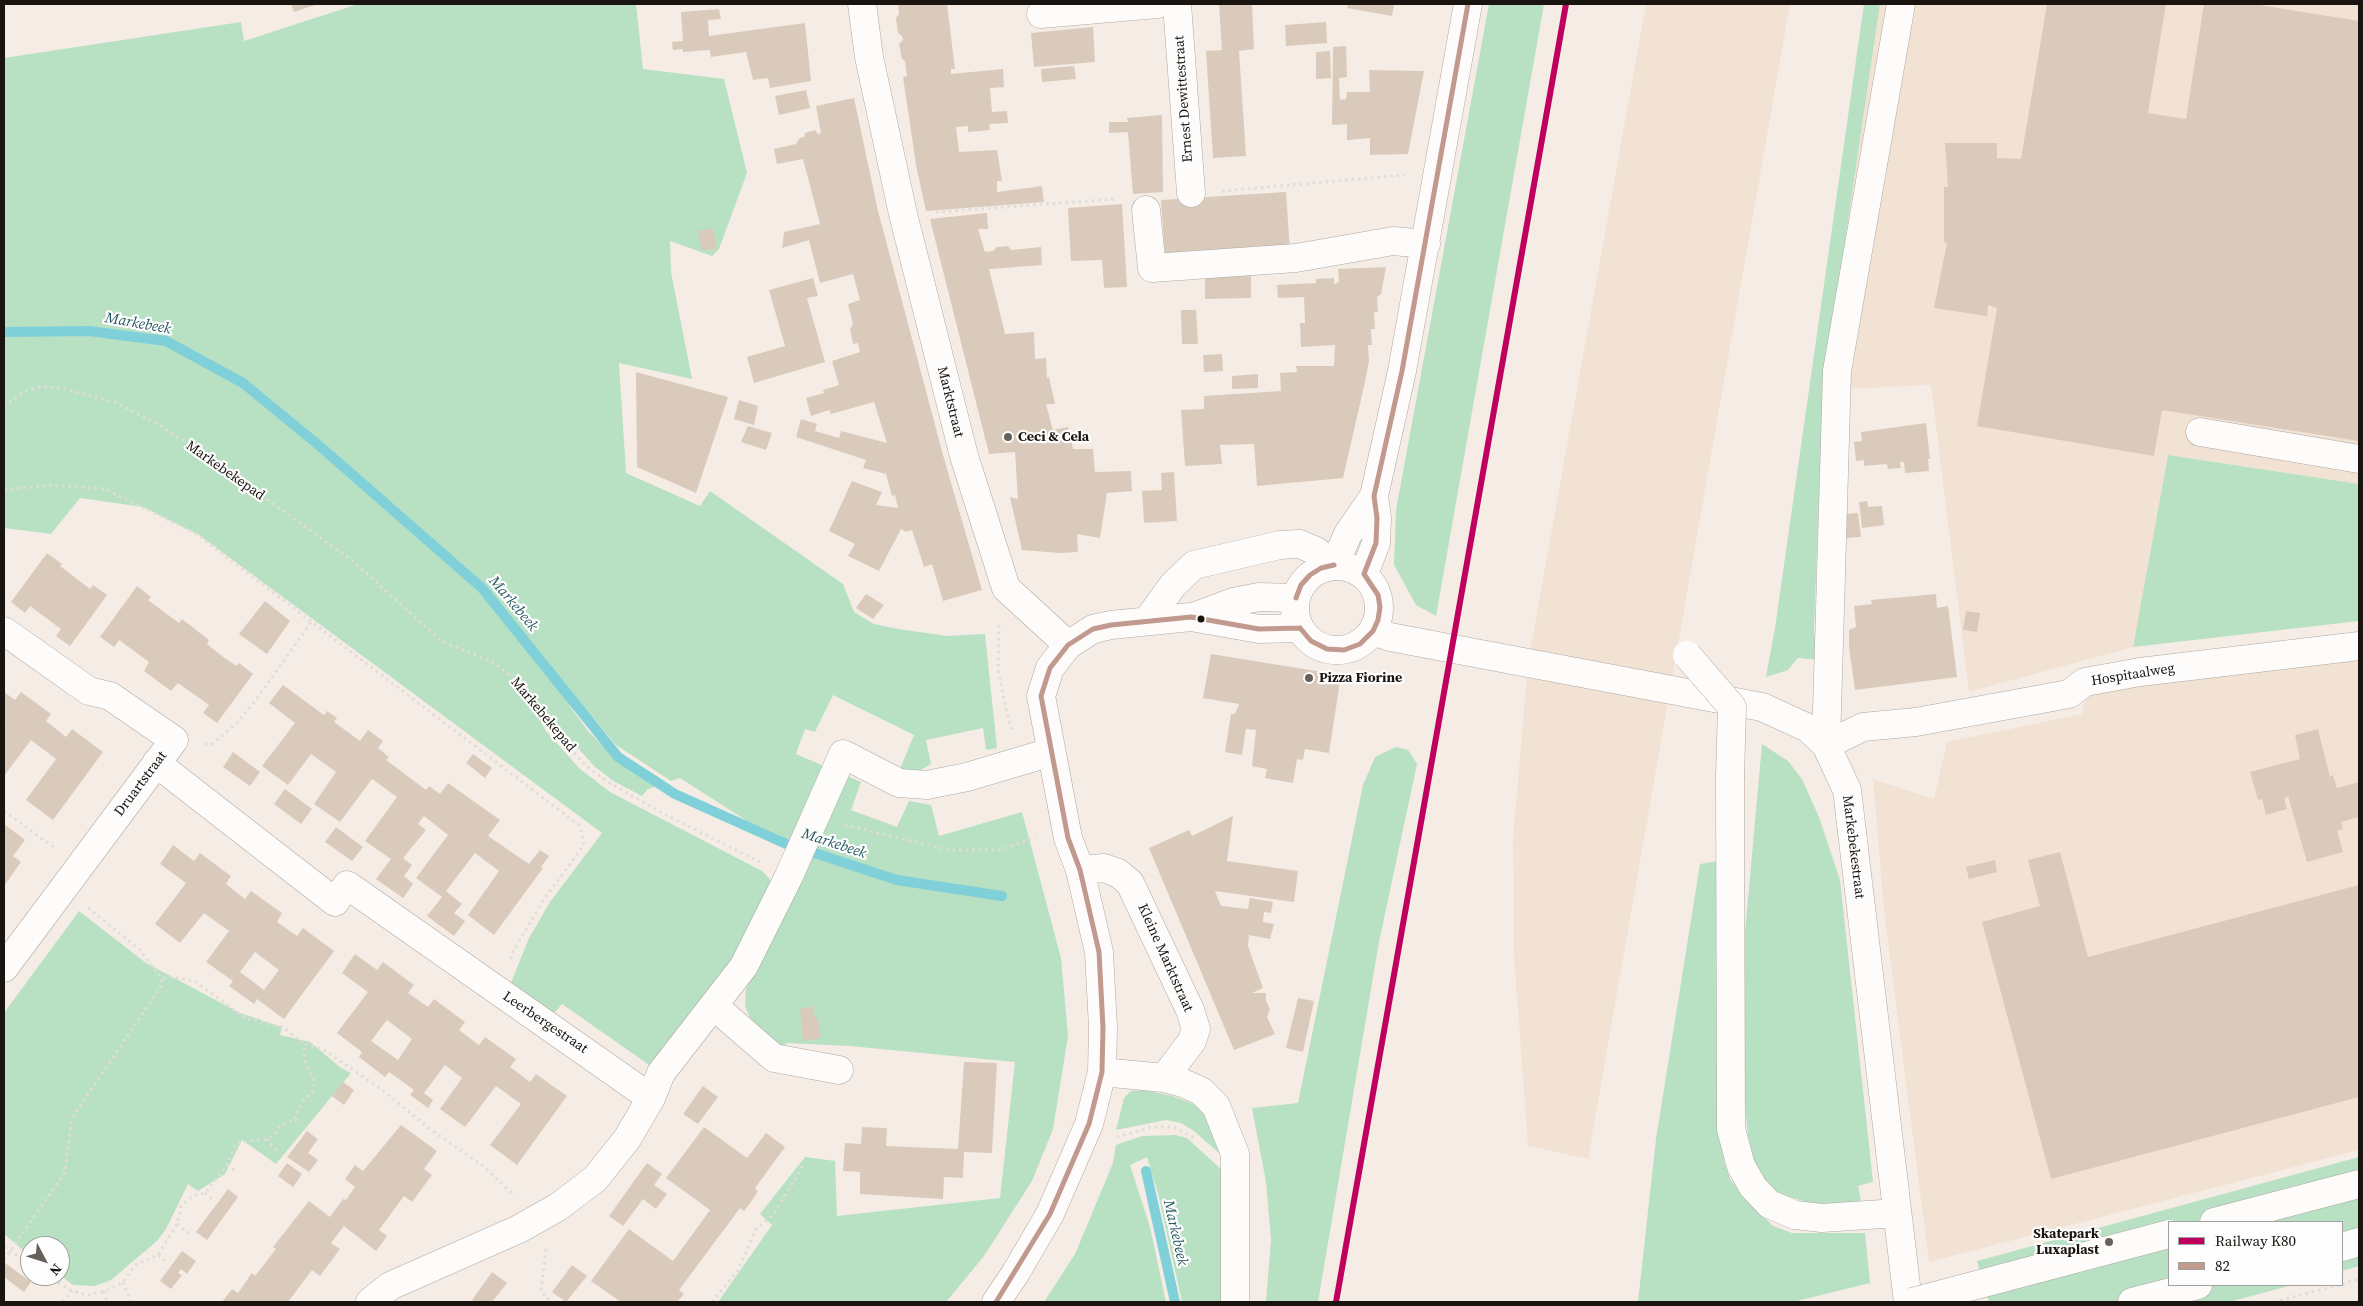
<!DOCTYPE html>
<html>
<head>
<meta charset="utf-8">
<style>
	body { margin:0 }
	#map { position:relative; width:2363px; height:1306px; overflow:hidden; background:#f5ede5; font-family:"Source Serif 4",serif }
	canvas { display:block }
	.frame { position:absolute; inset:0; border:5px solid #19140f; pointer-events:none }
	.legend { position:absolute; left:2168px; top:1221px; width:175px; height:65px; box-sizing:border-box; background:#fdfdfd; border:1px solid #a2a09e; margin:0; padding:6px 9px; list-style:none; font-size:15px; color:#19140f }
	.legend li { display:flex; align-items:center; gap:10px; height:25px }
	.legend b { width:25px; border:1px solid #a2a09e }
	.north { position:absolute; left:20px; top:1236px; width:50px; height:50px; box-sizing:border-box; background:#fdfdfd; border:1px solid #a2a09e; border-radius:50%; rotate:130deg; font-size:14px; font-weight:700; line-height:20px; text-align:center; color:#19140f }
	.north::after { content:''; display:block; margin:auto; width:18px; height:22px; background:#66605a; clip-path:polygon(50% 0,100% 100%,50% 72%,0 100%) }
</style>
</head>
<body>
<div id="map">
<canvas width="2363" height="1306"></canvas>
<div class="frame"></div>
<ul class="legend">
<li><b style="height:6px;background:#bf005f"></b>Railway K80</li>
<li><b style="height:6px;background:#c1998e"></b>82</li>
</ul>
<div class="north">N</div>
</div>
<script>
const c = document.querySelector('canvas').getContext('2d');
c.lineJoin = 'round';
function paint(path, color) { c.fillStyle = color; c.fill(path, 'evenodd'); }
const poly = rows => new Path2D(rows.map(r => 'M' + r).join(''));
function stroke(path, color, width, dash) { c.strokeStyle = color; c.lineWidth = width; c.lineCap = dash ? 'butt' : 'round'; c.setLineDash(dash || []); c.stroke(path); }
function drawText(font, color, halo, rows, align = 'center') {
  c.font = font + ' "Source Serif 4",serif'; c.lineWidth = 4.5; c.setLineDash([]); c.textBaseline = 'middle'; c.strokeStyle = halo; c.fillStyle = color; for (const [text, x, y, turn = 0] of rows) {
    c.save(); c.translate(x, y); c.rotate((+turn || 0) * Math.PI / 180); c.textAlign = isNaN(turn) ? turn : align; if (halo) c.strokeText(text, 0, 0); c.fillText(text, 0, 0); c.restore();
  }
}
paint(poly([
	[1646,4,1790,4,1588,1159,1528,1146,1514,957,1513,839,1528,663],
	[1880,4,2359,4,2359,484,2168,455,2133,647,1969,692,1931,385,1823,390],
	[2359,652,2359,1150,1929,1262,1884,911,1873,779,1934,799,1947,742,2082,714,2087,691]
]), '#f2e2d4');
paint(poly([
	[358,4,636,4,643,69,724,79,747,173,719,249,712,256,670,241,671,272,692,379,619,363,626,473,700,506,710,491,843,584,854,612,874,624,898,629,948,636,985,634,997,748,986,750,983,728,926,740,931,764,919,771,911,772,900,769,914,735,833,695,815,732,805,729,796,754,861,782,851,810,897,827,909,801,931,805,939,836,1022,812,1061,958,1068,1036,1053,1129,1032,1181,984,1256,946,1302,718,1302,772,1225,760,1214,805,1157,835,1161,837,1216,1000,1198,1015,1062,850,1046,787,1043,778,1052,754,1027,745,1006,746,989,824,833,797,824,790,839,772,837,680,778,671,781,616,745,578,700,569,705,588,731,616,759,656,786,648,789,642,796,615,782,595,767,547,714,538,717,546,731,579,768,610,792,762,871,769,878,771,883,747,941,652,1067,562,1004,549,1019,508,990,529,938,550,902,602,833,199,535,143,507,80,498,51,534,4,528,4,58,241,22,244,41],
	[1489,4,1544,4,1436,616,1416,605,1394,565,1396,510],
	[1864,4,1880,4,1823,390,1814,630,1817,660,1798,658,1788,670,1766,677,1775,628],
	[2168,455,2359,484,2359,621,2133,647],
	[1762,744,1788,761,1802,779,1819,817,1840,880,1873,1182,1858,1186,1861,1201,1816,1205,1783,1195,1763,1183,1749,1147,1741,1062,1744,943],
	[1396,747,1408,750,1417,764,1379,942,1318,1302,1266,1302,1271,1240,1266,1182,1252,1108,1298,1103,1363,785,1375,757],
	[1718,861,1716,880,1724,1161,1730,1179,1743,1196,1773,1226,1792,1233,1865,1233,1870,1283,1793,1302,1638,1302,1656,1139,1700,864],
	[79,911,146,963,240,1013,282,1027,280,1035,310,1042,341,1068,351,1073,276,1164,242,1140,225,1174,198,1191,188,1184,166,1229,157,1241,111,1280,95,1286,73,1285,60,1275,60,1246,30,1246,30,1256,4,1234,4,1013],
	[1143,1090,1173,1096,1195,1105,1206,1113,1219,1139,1220,1154,1194,1131,1181,1123,1166,1120,1116,1130,1124,1098,1131,1091],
	[1175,1135,1187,1138,1223,1171,1224,1302,1182,1302,1158,1193,1147,1157,1130,1165,1150,1227,1166,1302,1044,1302,1075,1254,1113,1163,1116,1145,1142,1136],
	[2359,1157,2359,1266,2342,1271,2342,1222,2169,1222,2169,1285,2292,1285,2229,1302,1989,1302,1977,1261]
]), '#b8e0c3');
stroke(poly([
	[4,332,89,331,166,341,243,383,322,448,482,588,618,757,675,794,784,843,897,880,1002,896],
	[1146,1171,1175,1302]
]), '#7fd0d9', 10);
paint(poly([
	[291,4,318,4,294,12],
	[898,4,947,4,955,69,951,69,951,74,1003,69,1004,87,990,88,992,112,1007,111,1008,123,989,124,990,130,968,132,968,126,956,127,959,152,997,150,1002,181,997,181,997,192,1042,186,1044,202,926,211,916,165,903,77,907,76,905,61,902,59,899,44,903,40,902,36,898,33,896,18,899,14],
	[1219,4,1252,4,1254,49,1239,51,1246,156,1213,158,1206,51,1222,50],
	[1348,4,1394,4,1392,16,1347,8],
	[2047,4,2166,4,2148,113,2186,119,2204,4,2253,4,2359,21,2359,441,2162,410,2154,456,1977,426,1997,308,1988,305,1987,316,1934,308,1947,243,1944,242,1944,187,1948,187,1945,143,1997,143,1997,158,2021,159],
	[719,9,721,19,708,20,709,36,805,23,811,81,770,88,768,78,753,80,746,52,711,57,710,50,683,52,683,49,673,50,672,42,683,41,681,12],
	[1326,22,1327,43,1286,46,1285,25],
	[1093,27,1095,62,1034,67,1031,33],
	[1346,46,1347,77,1339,78,1340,100,1346,99,1347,92,1370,92,1369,70,1424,71,1408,154,1370,155,1370,138,1347,140,1347,124,1332,125,1333,47],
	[1330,51,1331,78,1316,79,1316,52],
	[1074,66,1076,79,1042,82,1041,69],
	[806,90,810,108,779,115,775,96],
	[854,98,878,211,943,455,982,590,943,601,932,564,924,567,912,530,906,532,901,529,879,571,848,556,855,544,829,531,852,481,882,492,876,505,898,508,895,495,892,496,886,474,863,468,866,460,796,437,801,419,817,424,815,431,839,438,841,431,887,443,874,402,831,414,829,410,811,416,806,398,824,393,823,390,839,385,832,361,860,352,858,343,853,344,850,329,853,324,848,304,860,300,853,274,820,283,809,240,782,248,784,232,820,224,803,159,777,164,774,149,796,144,800,138,804,137,805,133,815,130,818,134,821,133,816,106],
	[1162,115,1163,192,1133,194,1128,132,1109,133,1109,122,1128,122,1127,118],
	[1286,192,1290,251,1165,256,1161,200],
	[1122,204,1127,287,1104,288,1102,260,1071,261,1068,208],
	[987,213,988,229,978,229,985,252,993,251,997,247,1008,246,1011,250,1041,247,1042,265,989,269,1005,334,1034,332,1035,359,1046,358,1047,378,1049,377,1055,404,1046,404,1053,430,1068,427,1073,449,1093,449,1095,472,1131,471,1132,491,1107,493,1100,538,1077,534,1078,552,1059,553,1022,550,1010,497,1018,499,1015,452,989,454,930,219],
	[713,228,717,249,702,250,698,231],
	[1386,267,1381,294,1377,297,1378,312,1374,312,1375,329,1371,329,1372,345,1368,345,1369,361,1365,382,1343,478,1257,486,1254,444,1220,445,1222,464,1185,466,1181,410,1204,409,1204,396,1281,391,1280,373,1297,372,1296,366,1334,366,1335,345,1301,347,1300,323,1305,323,1304,297,1278,298,1277,285,1316,283,1316,279,1334,278,1334,284,1339,282,1338,269],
	[1251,276,1251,298,1205,299,1205,277],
	[813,278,818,296,807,298,825,362,754,383,747,357,785,346,769,290],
	[1181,310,1196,310,1198,344,1182,344],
	[1222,354,1223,371,1204,372,1203,355],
	[636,372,728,397,696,493,637,467],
	[1258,374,1258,388,1232,389,1232,376],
	[739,400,758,406,754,425,734,419],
	[1926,423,1930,459,1928,459,1929,471,1905,473,1904,462,1900,462,1901,468,1888,469,1887,464,1864,466,1864,460,1856,461,1854,442,1862,441,1861,432],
	[748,426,772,433,766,450,741,442],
	[1174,472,1177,521,1144,523,1142,491,1162,490,1161,473],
	[1867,501,1868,507,1882,506,1884,525,1862,528,1859,502],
	[1858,513,1861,537,1846,538,1844,514],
	[47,553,62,564,60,566,90,589,93,585,107,595,70,646,56,636,61,629,30,606,25,613,11,602],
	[137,586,151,597,148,600,179,623,182,619,209,640,207,644,222,656,236,666,239,663,253,674,217,723,203,713,209,705,178,683,171,691,144,671,149,662,119,640,114,647,100,637],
	[866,594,884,605,873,619,856,608],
	[1936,594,1937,608,1948,606,1957,677,1855,690,1849,647,1849,630,1856,627,1854,606,1872,604,1871,600],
	[265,601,290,621,267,654,239,634],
	[1966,611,1980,613,1977,632,1963,630],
	[1211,654,1341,675,1329,753,1305,749,1303,760,1297,759,1293,783,1265,778,1267,769,1252,766,1256,730,1246,729,1242,755,1225,752,1231,714,1235,714,1239,704,1203,698],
	[283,685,324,715,327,711,337,718,334,722,360,741,368,730,383,741,378,748,389,757,386,760,426,790,429,786,440,794,448,783,500,820,488,836,529,864,540,850,549,856,541,867,543,868,494,935,468,915,499,871,475,853,446,891,462,904,454,913,465,921,454,936,427,916,442,897,416,878,448,835,424,816,418,824,426,830,403,858,412,865,404,876,413,884,403,898,376,879,391,859,365,841,397,797,372,779,340,822,314,804,336,772,311,754,288,785,262,766,295,723,269,703],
	[4,692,15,700,21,692,51,714,46,721,66,737,72,729,103,752,53,820,26,800,56,759,31,740,4,776,4,724,6,721,4,720],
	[2318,729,2330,777,2333,775,2337,788,2359,782,2359,817,2341,822,2343,829,2337,831,2343,852,2307,862,2288,796,2284,798,2287,809,2266,815,2262,799,2258,800,2250,772,2300,759,2295,735],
	[233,752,260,772,250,786,223,767],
	[473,754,492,768,485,778,466,763],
	[285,789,312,809,301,824,274,804],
	[1233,816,1227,861,1298,871,1294,902,1215,891,1221,906,1248,909,1250,898,1273,902,1271,913,1264,912,1263,922,1274,924,1270,939,1249,935,1248,946,1263,988,1252,993,1266,993,1266,1001,1270,1009,1267,1017,1275,1034,1234,1050,1149,848,1189,830,1192,836],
	[4,824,25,840,13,856,21,862,4,886],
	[336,827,363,847,352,861,325,842],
	[173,845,194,861,200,853,231,876,226,884,245,899,251,891,282,913,277,922,297,936,303,928,334,951,284,1019,257,999,254,1004,229,986,233,981,206,962,229,931,204,913,180,943,155,924,186,883,160,864],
	[255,952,279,970,264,990,240,972],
	[2060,852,2088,957,2359,885,2359,1097,2051,1179,1982,922,2040,906,2028,860],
	[1995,860,1997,872,1969,879,1966,867],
	[355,954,377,970,383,962,414,985,408,993,428,1007,434,999,465,1022,459,1030,479,1045,485,1037,516,1059,510,1067,530,1082,536,1074,567,1096,517,1165,490,1145,521,1104,496,1086,465,1127,440,1109,462,1078,445,1065,424,1093,433,1100,428,1108,410,1095,414,1090,389,1072,385,1077,359,1057,362,1052,337,1033,368,992,342,973],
	[387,1020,412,1039,398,1060,371,1041],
	[1298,998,1314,1001,1303,1052,1286,1048],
	[813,1006,815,1018,818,1018,821,1038,803,1041,800,1009],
	[964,1062,997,1063,992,1153,964,1152,963,1178,944,1177,943,1199,860,1194,860,1172,843,1171,845,1143,861,1144,862,1127,887,1128,886,1146,958,1149],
	[343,1082,354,1090,344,1105,332,1096],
	[703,1086,718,1097,698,1124,683,1114],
	[401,1125,437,1151,424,1169,432,1175,412,1202,404,1196,379,1230,387,1236,376,1251,344,1226,331,1243,340,1249,320,1276,312,1270,288,1302,222,1302,232,1289,238,1293,252,1273,255,1276,276,1249,273,1247,309,1201,330,1217,343,1199,346,1200,355,1187,345,1179,355,1165,363,1171],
	[704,1127,747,1158,766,1133,785,1147,755,1188,758,1191,751,1202,744,1211,740,1208,679,1290,684,1294,677,1302,621,1302,591,1281,629,1229,673,1261,710,1210,666,1178],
	[307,1131,318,1139,308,1153,318,1160,309,1172,287,1157],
	[287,1163,302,1174,293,1187,278,1176],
	[647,1163,662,1174,654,1185,667,1194,656,1209,643,1199,623,1226,609,1216],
	[228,1189,238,1197,207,1240,196,1232],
	[182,1251,196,1261,187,1274,181,1269,178,1273,182,1275,171,1289,160,1281],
	[5,1263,31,1282,24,1292,4,1277],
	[572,1265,587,1276,566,1302,552,1292],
	[492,1272,507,1283,492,1302,476,1302,472,1300]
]), '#dacabb');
const minor = poly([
	[862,4,869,57,903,214,964,456,1006,588,1068,645],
	[1177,4,1191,193],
	[1041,14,1157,4],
	[1146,210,1152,268,1296,258,1393,241,1426,244],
	[2200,432,2359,459],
	[1334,565,1348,534,1374,496,1402,371,1468,4],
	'1295 608a42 42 0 1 1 84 0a42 42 0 1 1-84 0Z',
	[1364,574,1376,543,1377,518,1374,496],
	[1193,617,1233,602,1259,597,1296,598],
	[1147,621,1173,585,1194,565,1280,545,1300,544,1316,551,1334,565],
	[4,631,89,691,110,696,174,740,4,968],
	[1373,631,1390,637,1762,707,1808,728,1826,745,1847,790,1908,1302],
	[1826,745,1837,371,1901,4],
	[1826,745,1863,727,1916,722,2069,694,2085,682,2140,672,2359,646],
	[156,763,335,902,347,885,651,1098],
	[1730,777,1731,1129,1741,1166,1753,1187,1769,1204,1795,1215,1822,1218,1897,1213],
	[1080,870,1104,868,1118,873,1130,883,1190,1010,1196,1029,1192,1041,1164,1078],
	[714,1006,774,1058,839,1070],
	[1102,1072,1164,1078,1183,1083,1201,1091,1216,1106,1235,1154,1235,1302],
	[370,1302,390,1286,519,1229,558,1207,595,1179,627,1139,651,1098,661,1073,744,966,789,876,843,754,899,783,927,785,967,777,1051,752],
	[996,1302,1015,1274,1050,1214,1089,1124,1102,1072,1103,1028,1099,952,1080,870,1068,838,1041,696,1050,668,1068,645,1093,629,1111,625,1191,617,1259,629,1300,628]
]);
const highway = poly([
	[2214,1222,2359,1184],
	[2342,1247,2359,1242],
	[2132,1302,2198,1285]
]);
stroke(minor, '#ada7a1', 29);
stroke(highway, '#ada7a1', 29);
stroke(poly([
	[1222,191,1405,175],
	[936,212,1116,199],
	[4,406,24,392,38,387,57,387,117,403,154,422,197,449,354,562,441,641,494,663,511,676,552,728,586,766,608,782,666,815,760,862],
	[4,490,49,485,105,489,195,533,580,826,584,845,543,901,512,953,510,962],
	[999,625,998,668,1007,714,1013,732],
	[205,744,211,745,236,724,256,700,312,621],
	[4,811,55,848],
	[845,825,949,850,999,850,1036,837],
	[88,908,140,950,161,978,174,977,196,982,245,1018,282,1027,305,1044],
	[294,1119,302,1102,315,1089,312,1077,304,1060,305,1044,324,1050,381,1089,430,1129,483,1166,515,1196],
	[1117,1137,1152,1127,1174,1127,1194,1138],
	[266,1139,279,1153],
	[227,1165,237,1172],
	[205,1193,215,1201],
	[177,1224,190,1234],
	[4,1247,30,1264],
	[546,1249,541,1291,551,1302],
	[158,1255,168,1263],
	[4,1260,65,1172,71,1123,74,1115,162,985,161,978],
	[47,1276,72,1291,89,1295,111,1289,123,1282,135,1265,158,1255,177,1224,181,1206,193,1196,205,1193,227,1165,236,1143,266,1139,275,1134,280,1126,294,1119,301,1123],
	[123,1282,131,1302],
	[35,1283,39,1276],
	[2342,1284,2359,1279],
	[104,1291,107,1302],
	[63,1302,72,1291],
	[712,1302,738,1270,756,1229,773,1215,805,1163],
	[2274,1302,2339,1285]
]), '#dfdcda', 3, [2.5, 4]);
stroke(minor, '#fefcfb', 28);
stroke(highway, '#fefcfb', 28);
const minorBridge = poly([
	[1687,655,1732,707,1730,777]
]);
const highwayBridge = poly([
	[1912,1302,2169,1234]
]);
stroke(minorBridge, '#ada7a1', 29, []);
stroke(highwayBridge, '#ada7a1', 29, []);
stroke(minorBridge, '#fefcfb', 28);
stroke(highwayBridge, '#fefcfb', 28);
stroke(poly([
	[1364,574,1376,543,1377,518,1374,496,1402,371,1468,4],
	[1296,598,1301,585,1310,575,1321,568,1334,565],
	[1300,628,1311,641,1327,649,1344,650,1360,644,1373,631,1378,620,1380,607,1378,595,1364,574],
	[996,1302,1050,1214,1089,1124,1102,1072,1103,1028,1099,952,1080,870,1068,838,1041,696,1050,668,1068,645,1093,629,1111,625,1191,617,1259,629,1300,628]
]), '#c1998e', 5);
stroke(poly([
	[1336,1302,1566,4]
]), '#bf005f', 6);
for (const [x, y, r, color] of [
	[1008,437,5,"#66605a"],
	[1201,619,4.5,"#19140f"],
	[1309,678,5,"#66605a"],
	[2109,1242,5,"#66605a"]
]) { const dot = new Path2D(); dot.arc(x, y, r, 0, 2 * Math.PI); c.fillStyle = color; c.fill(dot); stroke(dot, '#fdfdfd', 2); }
drawText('14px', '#19140f', '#fdfdfd', [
	["Ernest Dewittestraat",1184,99,-94],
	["Marktstraat",950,402,76],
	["Markebekepad",225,471,35],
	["Hospitaalweg",2133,675,-9],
	["Markebekepad",543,715,50],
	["Druartstraat",141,784,-53],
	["Markebekestraat",1853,847,83],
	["Kleine Marktstraat",1165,958,66],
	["Leerbergestraat",545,1023,34]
]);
drawText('bold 14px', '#19140f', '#fdfdfd', [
	["Ceci & Cela",1018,437],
	["Pizza Fiorine",1319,678],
	["Skatepark",2099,1234,"right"],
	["Luxaplast",2099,1250,"right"]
], 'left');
drawText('italic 15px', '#275961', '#fdfdfd', [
	["Markebeek",138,324,10],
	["Markebeek",513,604,50],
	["Markebeek",834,844,18],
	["Markebeek",1175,1233,77]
]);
</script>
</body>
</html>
